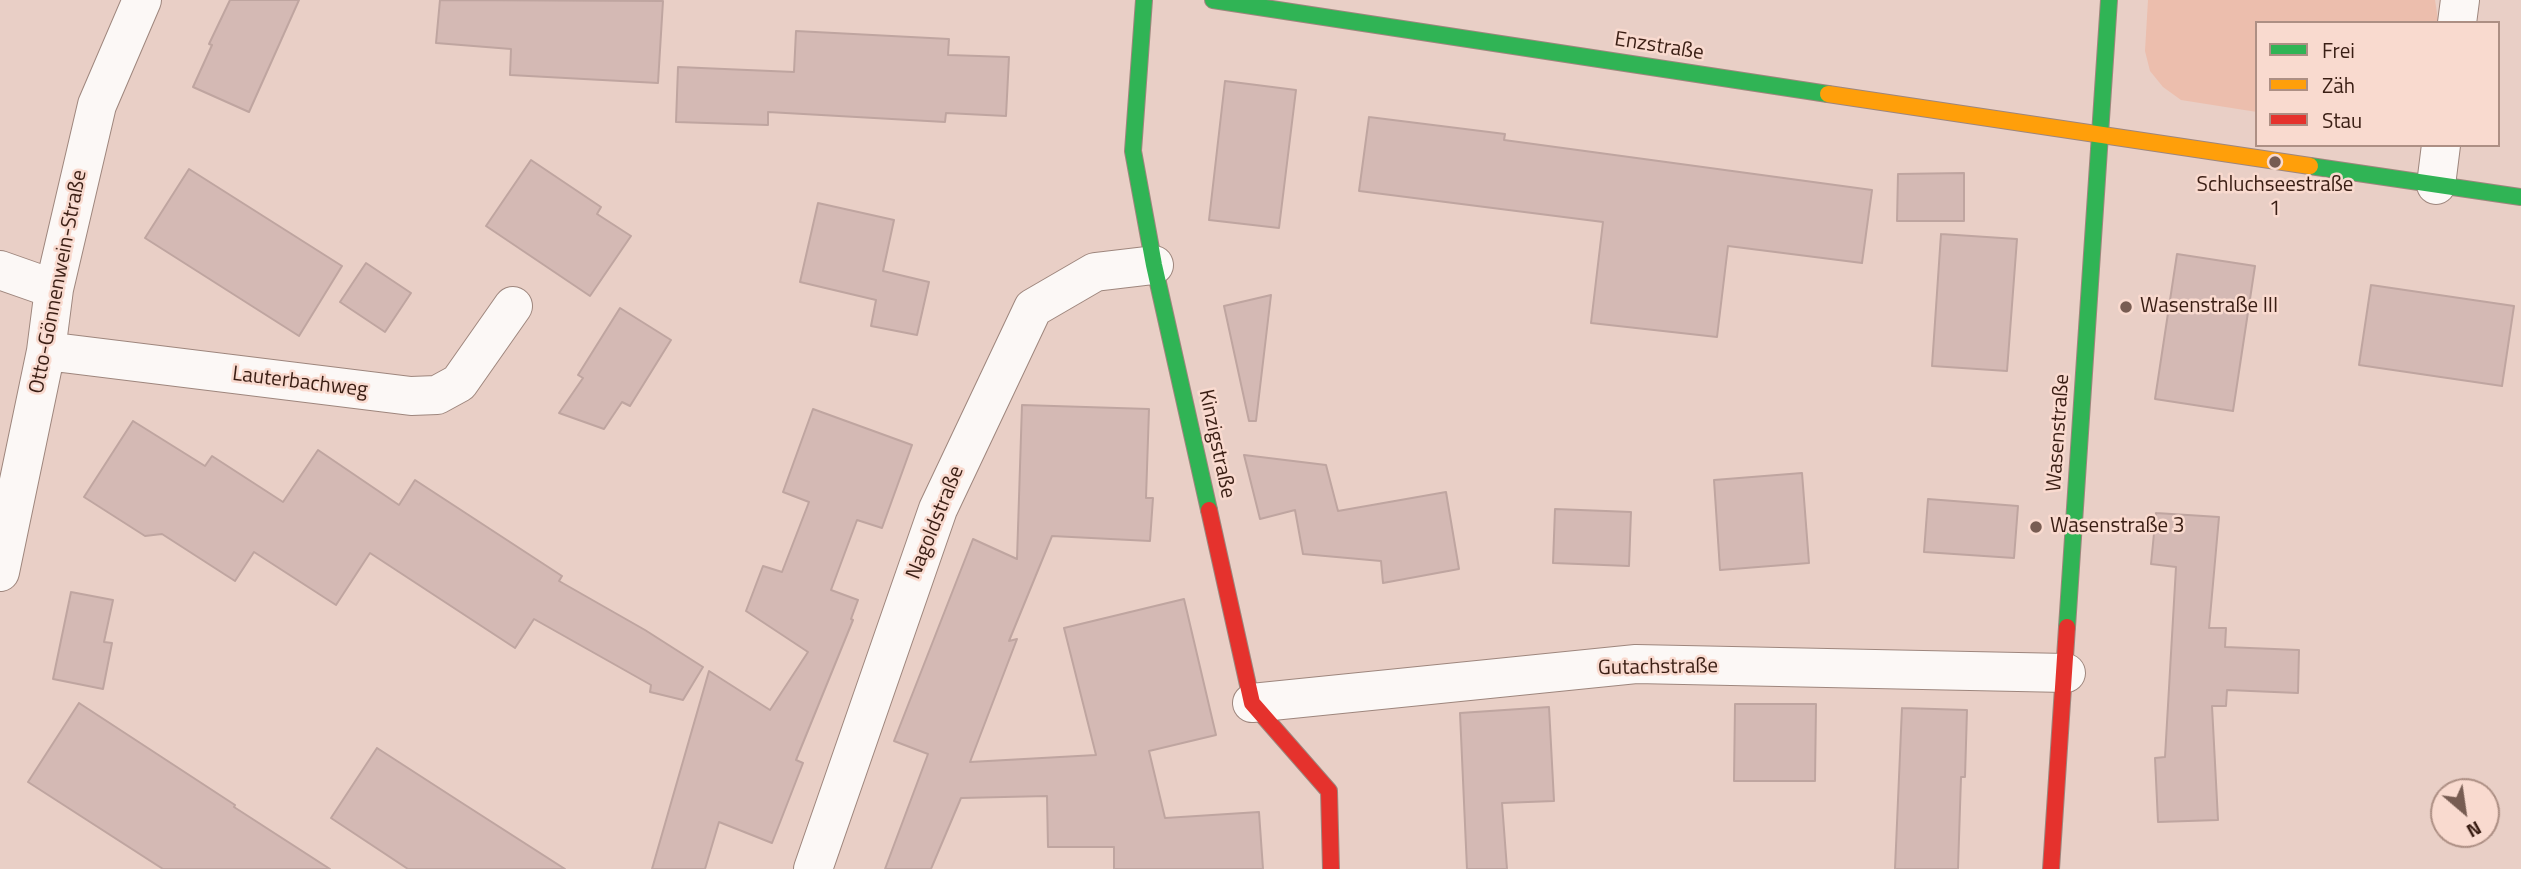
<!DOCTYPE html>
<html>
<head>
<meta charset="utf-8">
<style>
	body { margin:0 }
	#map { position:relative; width:2521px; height:869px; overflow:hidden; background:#e9cfc6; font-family:"Titillium Web",sans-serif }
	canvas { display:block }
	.legend { position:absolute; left:2255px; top:21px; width:245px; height:126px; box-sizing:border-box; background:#f9dacf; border:2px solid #ad8f84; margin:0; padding:9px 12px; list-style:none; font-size:21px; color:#3a1e14 }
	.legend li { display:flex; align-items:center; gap:14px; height:35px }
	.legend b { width:35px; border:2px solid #ad8f84 }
	.north { position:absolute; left:2430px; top:778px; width:70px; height:70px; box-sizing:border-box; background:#f9dacf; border:2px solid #ad8f84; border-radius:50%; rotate:151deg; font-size:19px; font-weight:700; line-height:28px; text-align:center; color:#3a1e14 }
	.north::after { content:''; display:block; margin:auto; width:24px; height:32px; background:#775c52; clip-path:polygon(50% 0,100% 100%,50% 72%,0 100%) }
</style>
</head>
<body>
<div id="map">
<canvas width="2521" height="869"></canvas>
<ul class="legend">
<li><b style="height:9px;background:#30b455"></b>Frei</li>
<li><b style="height:9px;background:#ff9f0a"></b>Zäh</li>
<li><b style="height:9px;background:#e5322d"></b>Stau</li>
</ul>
<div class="north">N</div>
</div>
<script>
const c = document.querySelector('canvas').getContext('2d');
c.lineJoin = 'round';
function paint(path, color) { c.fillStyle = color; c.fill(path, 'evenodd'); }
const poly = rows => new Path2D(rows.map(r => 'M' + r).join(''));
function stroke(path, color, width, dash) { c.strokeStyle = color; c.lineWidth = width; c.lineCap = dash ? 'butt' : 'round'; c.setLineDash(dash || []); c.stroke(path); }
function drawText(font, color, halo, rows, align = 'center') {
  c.font = font + ' "Titillium Web",sans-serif'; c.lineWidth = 5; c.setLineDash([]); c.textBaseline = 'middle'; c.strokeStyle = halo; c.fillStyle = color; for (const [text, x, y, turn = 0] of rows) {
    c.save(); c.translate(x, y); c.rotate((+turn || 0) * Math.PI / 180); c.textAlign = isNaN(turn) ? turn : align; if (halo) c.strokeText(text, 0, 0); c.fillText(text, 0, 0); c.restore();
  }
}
paint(poly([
	[2148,0,2435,0,2438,20,2438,23,2257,23,2257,112,2181,100,2163,87,2150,71,2145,51]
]), '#ecbead');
const building = poly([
	[230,0,299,0,249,112,193,87,212,45,209,44,230,0],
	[440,0,663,1,658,83,510,75,511,49,436,43,440,0],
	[796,31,949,39,948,55,1009,57,1006,116,946,113,945,122,768,112,768,125,676,122,678,67,794,72,796,31],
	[1225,81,1296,90,1279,228,1209,220,1225,81],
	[1369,117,1505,134,1504,140,1872,190,1862,263,1728,246,1717,337,1591,323,1603,222,1359,191,1369,117],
	[531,160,601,207,597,214,631,236,590,296,486,226,531,160],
	[189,169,342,266,299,336,145,238,189,169],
	[1964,173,1964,221,1897,221,1898,174,1964,173],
	[818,203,894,220,883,271,929,282,917,335,871,326,876,300,800,282,818,203],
	[1941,234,2017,239,2007,371,1932,366,1941,234],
	[2177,254,2255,266,2233,411,2155,399,2177,254],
	[366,263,411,293,385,332,340,302,366,263],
	[2371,285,2514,306,2502,386,2359,365,2371,285],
	[1271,295,1256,421,1249,421,1224,306,1271,295],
	[620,308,671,340,630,406,622,402,604,429,559,413,583,378,578,375,620,308],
	[1022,405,1149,409,1146,498,1153,498,1150,541,1052,536,1009,641,1017,639,970,762,1096,755,1064,628,1184,599,1216,735,1149,751,1165,818,1259,812,1263,869,1114,869,1114,847,1048,847,1047,796,961,798,931,869,885,869,928,754,894,741,973,539,1017,559,1022,405],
	[813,409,912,445,882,528,857,520,831,590,858,600,851,619,853,620,796,760,803,763,772,843,719,822,705,869,652,869,709,671,770,710,808,652,746,611,763,566,782,572,809,502,783,492,813,409],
	[133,421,205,466,212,456,283,502,318,450,399,505,415,480,562,576,559,581,645,630,703,667,683,700,650,692,651,685,534,619,515,648,370,553,336,605,254,552,235,581,162,534,145,536,84,497,133,421],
	[1244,455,1326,465,1338,511,1446,492,1459,569,1383,583,1381,561,1303,554,1295,510,1260,519,1244,455],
	[1802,473,1809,563,1720,570,1714,480,1802,473],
	[1928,499,2018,506,2014,558,1924,552,1928,499],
	[1555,509,1631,512,1629,566,1553,563,1555,509],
	[2156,513,2219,517,2209,628,2226,628,2225,647,2299,650,2298,693,2227,690,2226,706,2212,706,2218,820,2158,822,2155,758,2165,757,2176,567,2151,564,2156,513],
	[71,592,113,600,104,642,112,643,103,689,53,679,71,592],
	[79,703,235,805,234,807,330,869,163,869,28,782,79,703],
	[1735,704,1816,704,1815,781,1734,781,1735,704],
	[1549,707,1554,801,1502,803,1507,869,1467,869,1460,713,1549,707],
	[1902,708,1967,710,1965,777,1961,777,1958,869,1895,869,1902,708],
	[377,748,459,801,565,869,408,869,331,818,377,748]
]);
paint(building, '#d4b9b4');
stroke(building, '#bfa5a0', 2);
const street = poly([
	[2457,23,2460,0],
	[2436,185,2441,145],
	[0,270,54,289],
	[46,351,411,396,437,395,459,383,513,306],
	[0,572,46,351,54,289,97,105,142,0],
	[1252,703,1636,664,2066,673],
	[813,869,938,509,1033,308,1095,272,1154,265]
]);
const fast = poly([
	[1144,0,1133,151,1154,265,1209,510],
	[1213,0,1828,94],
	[2310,166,2521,197],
	[2067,627,2109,0]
]);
const slow = poly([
	[1828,94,2310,166]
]);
const jam = poly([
	[1209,510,1252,703,1329,791,1331,869],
	[2051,869,2067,627]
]);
stroke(street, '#9e867d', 40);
stroke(fast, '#9e867d', 18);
stroke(slow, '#9e867d', 18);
stroke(jam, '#9e867d', 18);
stroke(street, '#fcf8f6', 38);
stroke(fast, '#30b455', 16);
stroke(slow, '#ff9f0a', 16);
stroke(jam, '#e5322d', 16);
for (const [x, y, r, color] of [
	[2275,162,7,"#775c52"],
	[2126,307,7,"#775c52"],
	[2036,527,7,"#775c52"]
]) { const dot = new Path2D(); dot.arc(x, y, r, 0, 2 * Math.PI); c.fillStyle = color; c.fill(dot); stroke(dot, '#f9dacf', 2.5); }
drawText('21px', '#3a1e14', '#f9dacf', [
	["Enzstraße",1659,47,9],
	["Otto-Gönnenwein-Straße",59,282,-79],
	["Lauterbachweg",300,383,7],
	["Wasenstraße",2059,433,-86],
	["Kinzigstraße",1216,444,78],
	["Nagoldstraße",936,523,-68],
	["Gutachstraße",1658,668,-1]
]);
drawText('21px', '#3a1e14', '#f9dacf', [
	["Schluchseestraße",2275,186,"center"],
	["1",2275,210,"center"],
	["Wasenstraße III",2140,307],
	["Wasenstraße 3",2050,527]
], 'left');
</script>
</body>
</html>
